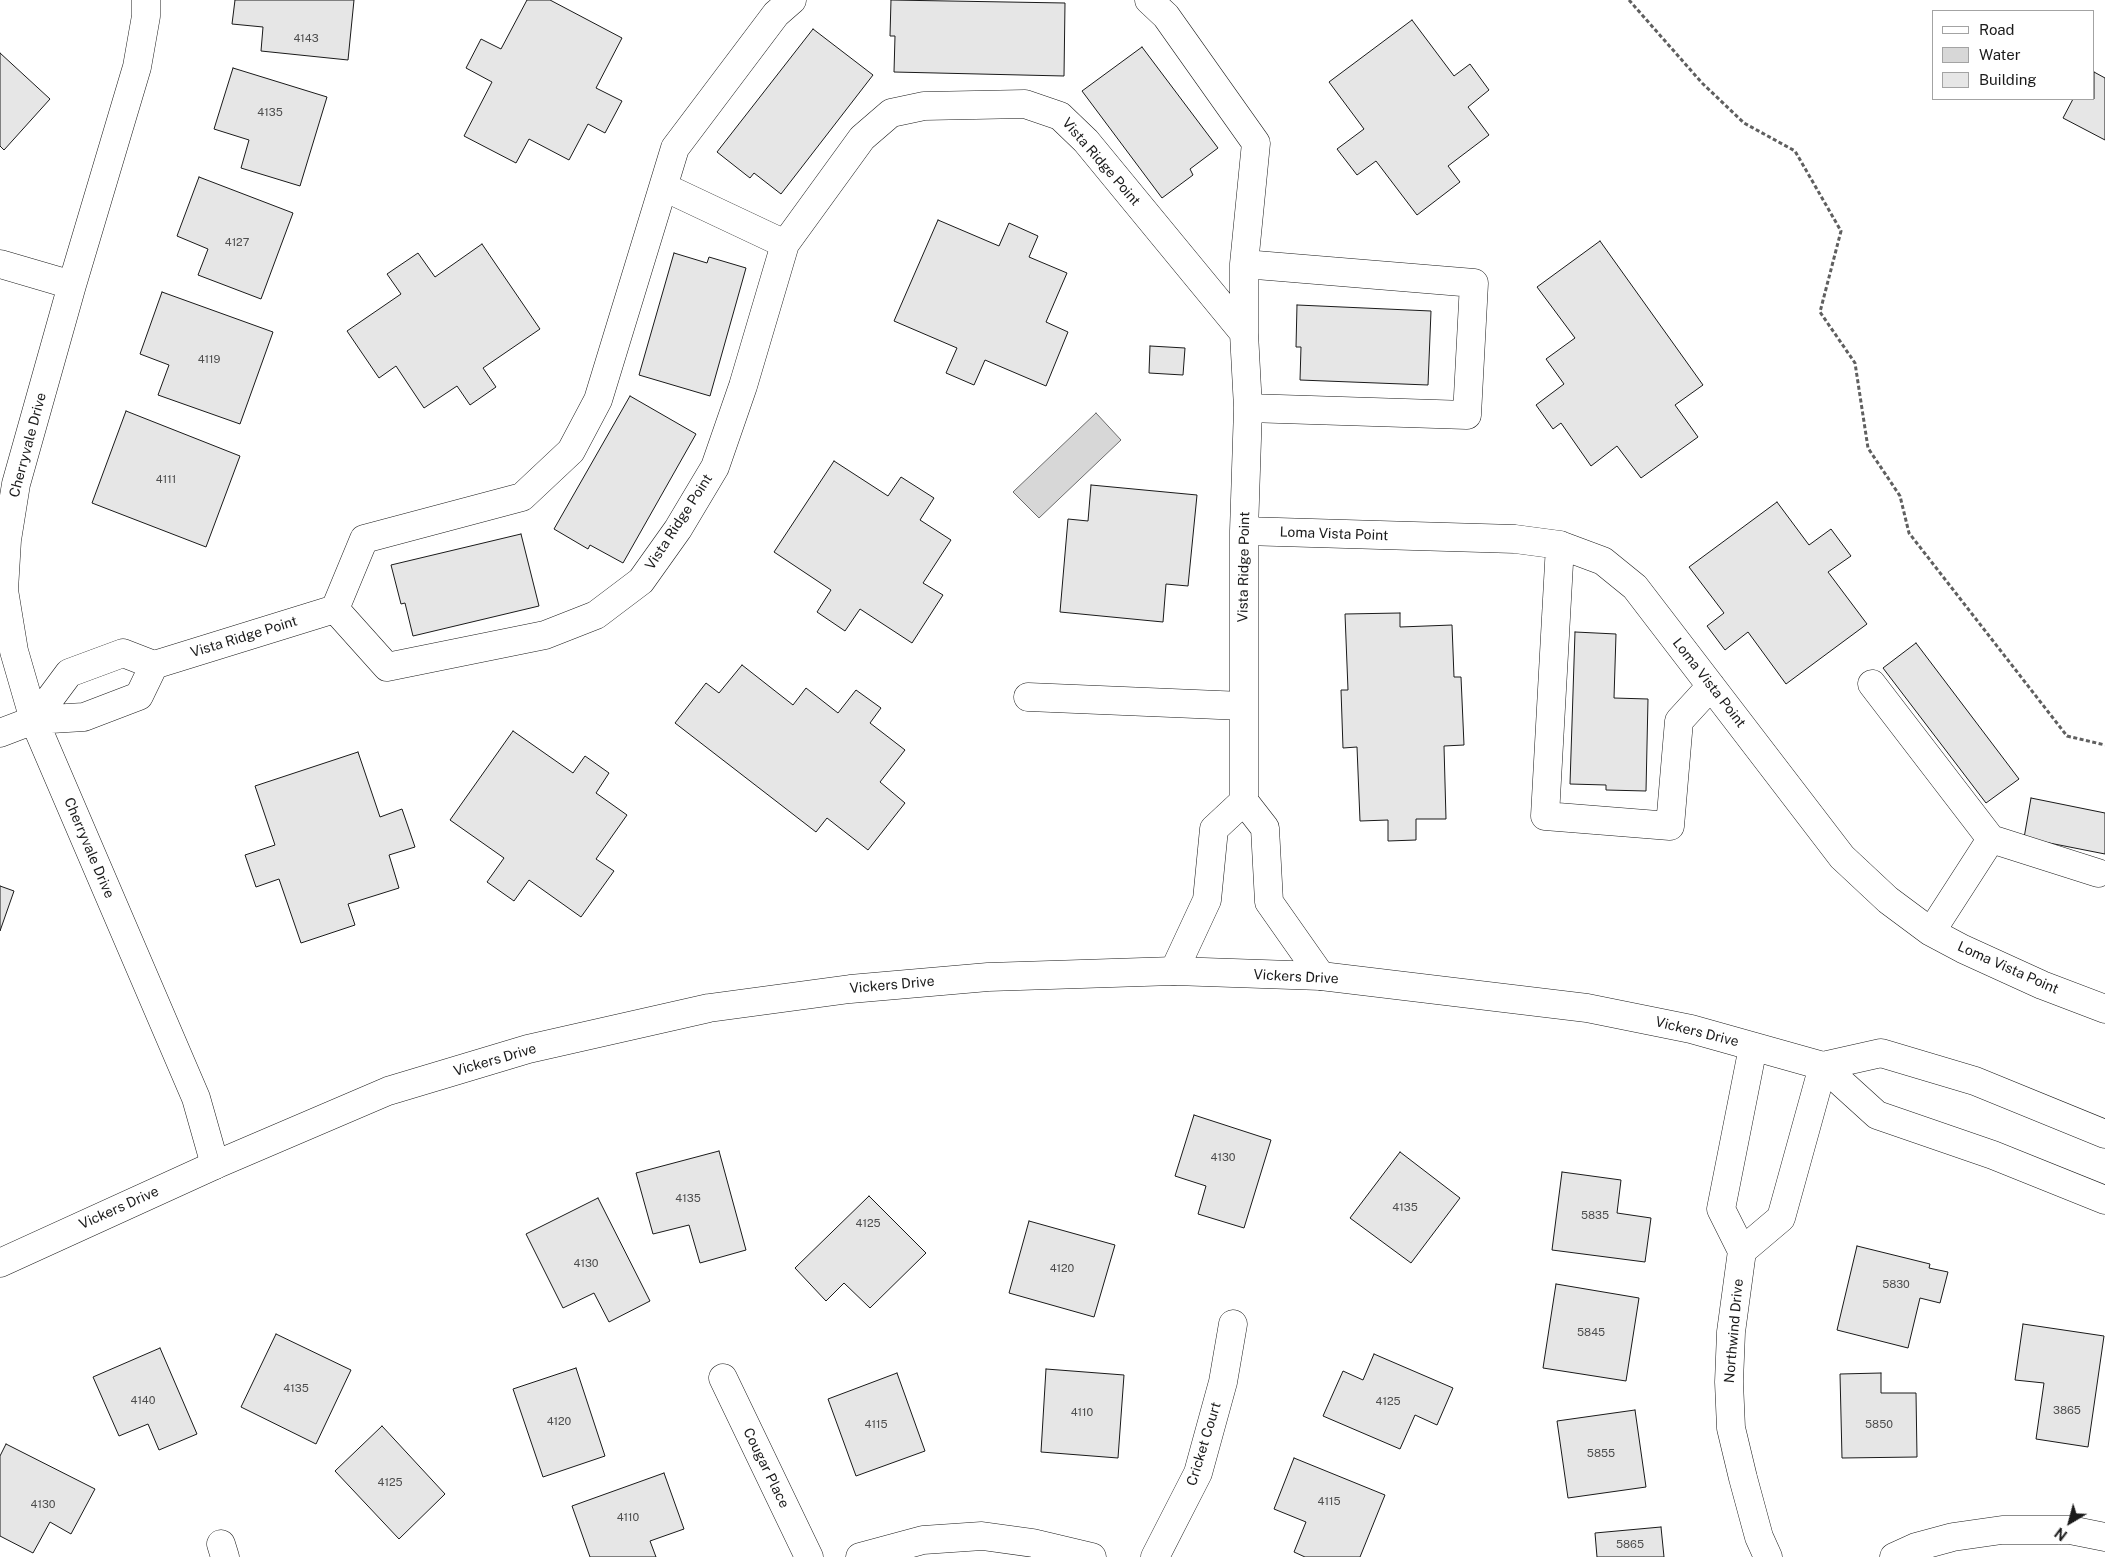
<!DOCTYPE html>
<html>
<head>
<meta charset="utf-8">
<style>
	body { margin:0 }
	#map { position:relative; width:2105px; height:1557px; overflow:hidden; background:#fff; font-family:"Public Sans",sans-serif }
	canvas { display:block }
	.legend { position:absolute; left:1932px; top:10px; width:162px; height:90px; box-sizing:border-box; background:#fff; border:1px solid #a3a3a3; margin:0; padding:6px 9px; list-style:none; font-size:15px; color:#1a1a1a }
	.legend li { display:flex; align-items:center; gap:10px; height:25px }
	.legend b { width:25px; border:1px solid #a3a3a3 }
	.north { position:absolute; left:2045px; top:1497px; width:50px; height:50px; -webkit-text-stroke:4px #fff; paint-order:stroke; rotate:217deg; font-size:14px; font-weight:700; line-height:20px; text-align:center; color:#1a1a1a }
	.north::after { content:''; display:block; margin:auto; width:18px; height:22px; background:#1a1a1a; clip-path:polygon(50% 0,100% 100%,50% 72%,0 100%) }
</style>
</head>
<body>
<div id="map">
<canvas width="2105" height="1557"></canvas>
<ul class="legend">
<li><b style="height:6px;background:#fff"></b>Road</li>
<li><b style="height:14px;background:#d7d7d7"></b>Water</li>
<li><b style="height:14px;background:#e6e6e6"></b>Building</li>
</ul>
<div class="north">N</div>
</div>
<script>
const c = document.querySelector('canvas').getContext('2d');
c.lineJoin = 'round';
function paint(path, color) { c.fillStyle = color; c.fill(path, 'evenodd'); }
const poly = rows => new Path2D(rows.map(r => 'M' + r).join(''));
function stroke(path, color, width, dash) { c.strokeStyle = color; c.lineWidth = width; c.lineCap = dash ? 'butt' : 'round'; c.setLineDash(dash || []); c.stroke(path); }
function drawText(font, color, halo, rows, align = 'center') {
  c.font = font + ' "Public Sans",sans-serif'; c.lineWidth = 4; c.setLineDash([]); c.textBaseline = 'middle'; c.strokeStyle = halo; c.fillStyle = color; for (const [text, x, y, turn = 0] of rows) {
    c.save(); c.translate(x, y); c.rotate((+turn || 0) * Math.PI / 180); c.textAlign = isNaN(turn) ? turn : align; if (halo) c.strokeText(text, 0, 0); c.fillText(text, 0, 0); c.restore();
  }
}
const water = poly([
	[1096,413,1121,440,1039,518,1013,492,1096,413]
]);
paint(water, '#d7d7d7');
stroke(water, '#6a6a6a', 1);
const building = poly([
	[235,0,354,0,348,60,261,51,263,27,232,24,235,0],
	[527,0,550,0,622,38,596,88,622,101,605,133,588,124,569,160,529,139,516,163,464,136,492,82,466,68,481,39,501,49,527,0],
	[891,0,1065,3,1064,76,894,72,895,36,890,36,891,0],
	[1412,20,1454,76,1470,64,1489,90,1468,107,1489,135,1448,166,1460,182,1417,215,1376,161,1357,175,1337,149,1364,129,1329,82,1412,20],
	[813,29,873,75,781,194,754,173,750,178,717,152,813,29],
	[1142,47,1218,148,1190,169,1193,175,1162,198,1082,91,1142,47],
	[0,53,50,99,4,150,0,146,0,53],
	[233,68,327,97,300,186,241,168,249,140,214,129,233,68],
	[2094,72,2105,78,2105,140,2063,118,2073,99,2094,99,2094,72],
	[199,177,293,213,261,299,198,275,208,249,177,236,199,177],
	[938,220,999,246,1009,223,1038,236,1029,257,1067,273,1046,322,1068,332,1046,386,985,360,974,385,946,373,957,348,894,321,938,220],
	[1600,241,1703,385,1675,405,1698,437,1641,478,1617,446,1591,466,1561,423,1553,429,1536,405,1564,384,1546,359,1575,338,1537,287,1600,241],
	[482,244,540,329,483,368,496,387,470,405,457,386,424,408,396,366,379,378,347,331,401,294,387,274,418,253,435,277,482,244],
	[674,253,707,263,709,257,746,268,710,396,639,375,674,253],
	[162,292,273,332,240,424,158,395,169,365,140,354,162,292],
	[1297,305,1431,311,1428,385,1300,380,1301,347,1296,347,1297,305],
	[1150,346,1185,348,1183,375,1149,373,1150,346],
	[630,396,696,434,623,563,590,545,588,549,554,529,630,396],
	[126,411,240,456,206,547,92,503,126,411],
	[834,461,888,496,901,477,934,498,920,520,951,540,923,583,943,595,912,643,860,609,845,631,817,612,831,590,774,552,834,461],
	[1091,485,1197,495,1188,586,1166,584,1163,622,1060,612,1068,519,1088,521,1091,485],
	[1777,502,1809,545,1831,529,1851,556,1828,572,1867,624,1786,684,1748,632,1725,650,1707,626,1724,613,1689,567,1777,502],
	[521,534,539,606,413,636,405,603,401,604,391,565,521,534],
	[1400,613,1400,627,1452,625,1454,677,1461,677,1464,745,1444,746,1446,819,1416,819,1416,840,1388,841,1388,820,1360,821,1357,747,1343,748,1341,690,1348,690,1345,614,1400,613],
	[1575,632,1616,634,1614,698,1648,699,1646,791,1606,790,1606,785,1570,784,1575,632],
	[1916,643,2019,779,1986,803,1883,668,1916,643],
	[742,665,793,705,806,688,838,713,856,690,881,708,870,723,905,750,880,782,905,803,868,850,827,818,816,832,675,723,706,683,719,693,742,665],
	[513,731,573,773,585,756,609,773,596,793,627,815,596,859,614,871,581,917,529,880,514,901,487,882,504,858,450,820,513,731],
	[358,752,380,817,402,809,415,847,389,855,399,888,348,904,355,925,301,943,279,879,256,887,245,855,275,845,255,786,358,752],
	[2031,798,2105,813,2105,854,2024,838,2031,798],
	[0,886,14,891,0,931,0,886],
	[1194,1115,1271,1140,1244,1228,1198,1214,1206,1186,1175,1176,1194,1115],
	[719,1151,746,1250,700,1263,689,1225,653,1234,636,1173,719,1151],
	[1400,1152,1460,1198,1411,1263,1350,1218,1400,1152],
	[1562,1172,1621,1180,1617,1213,1651,1218,1645,1262,1552,1250,1562,1172],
	[869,1196,926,1253,870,1308,844,1283,826,1301,795,1268,869,1196],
	[598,1198,650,1301,609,1322,594,1293,563,1308,526,1234,598,1198],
	[1029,1221,1115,1245,1094,1317,1009,1293,1029,1221],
	[1857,1246,1930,1264,1929,1268,1948,1272,1940,1303,1920,1298,1908,1348,1837,1330,1857,1246],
	[1556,1284,1639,1298,1626,1381,1543,1368,1556,1284],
	[2023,1324,2104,1336,2088,1447,2036,1439,2044,1383,2015,1380,2023,1324],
	[276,1334,351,1370,316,1444,241,1407,276,1334],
	[160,1348,197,1434,159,1450,148,1424,119,1436,93,1377,160,1348],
	[1374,1354,1453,1388,1437,1425,1415,1415,1400,1449,1323,1416,1343,1371,1363,1380,1374,1354],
	[576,1368,605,1456,543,1477,513,1389,576,1368],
	[1046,1369,1124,1375,1118,1458,1041,1452,1046,1369],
	[897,1373,925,1451,856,1476,828,1399,897,1373],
	[1881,1373,1881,1393,1916,1393,1917,1457,1842,1458,1840,1374,1881,1373],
	[1635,1410,1646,1487,1568,1498,1557,1421,1635,1410],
	[382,1426,445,1494,399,1539,335,1471,382,1426],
	[6,1444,95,1489,71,1534,50,1522,33,1553,0,1536,0,1456,6,1444],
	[1294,1458,1385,1495,1360,1557,1305,1557,1294,1552,1306,1522,1274,1509,1294,1458],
	[664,1473,684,1529,650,1541,656,1557,590,1557,572,1506,664,1473],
	[1661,1527,1664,1557,1597,1557,1595,1533,1661,1527]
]);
paint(building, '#e6e6e6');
stroke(building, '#1a1a1a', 1);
const minor = poly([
	[146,0,146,16,137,67,72,285,16,484,7,540,4,590,14,651,34,720,196,1098,215,1165],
	[1149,0,1166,16,1256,143,1244,264,1244,333,1248,408,1244,531,1244,801,1265,828,1269,902,1321,976],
	[664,187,785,244],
	[0,264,72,285],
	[1244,264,1474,283,1467,415,1248,408],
	[1244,531,1515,539,1560,545,1603,561,1635,587,1842,857,1888,900,1931,932,1963,949,2042,985,2105,1009],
	[1560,545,1545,816,1670,826,1679,721,1711,686],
	[335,609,387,667,545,635,596,615,641,581,678,529,715,467,743,386,785,244,862,138,891,113,924,106,1025,104,1060,116,1086,141,1244,333],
	[335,609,364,539,522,497,571,451,598,400,675,148,776,14,792,0],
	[1872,684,1991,839,2098,873],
	[1028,697,1243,706],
	[34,720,69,673,123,653,154,665,335,609],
	[0,733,34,720,84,717,139,696,154,665],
	[1931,932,1991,839],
	[1174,971,1207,900,1214,829,1244,801],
	[1753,1047,1721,1209,1742,1251,1731,1332,1729,1382,1731,1428,1743,1478,1759,1537,1768,1557],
	[1742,1251,1781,1218,1823,1066],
	[723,1378,809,1557],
	[221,1544,225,1557],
	[860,1557,923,1540,982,1536,1033,1543,1092,1557],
	[1155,1557,1198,1473,1223,1382,1233,1324],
	[1894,1557,1916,1547,1953,1537,2002,1530,2070,1530,2105,1537]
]);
const major = poly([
	[1823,1066,1881,1053,1975,1081,2105,1134],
	[0,1263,215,1165,388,1091,528,1049,709,1008,850,989,988,977,1174,971,1321,976,1587,1008,1691,1029,1823,1066,1877,1115,1993,1155,2105,1200]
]);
stroke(minor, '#1a1a1a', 29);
stroke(major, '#1a1a1a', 29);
stroke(poly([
	[1629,0,1702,83,1744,123,1795,151,1841,231,1820,312,1855,363,1868,448,1900,496,1909,533,2067,736,2105,745]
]), '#5f5f5f', 3, [4, 2.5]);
stroke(minor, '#fff', 28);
stroke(major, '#fff', 28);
drawText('11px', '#4d4d4d', null, [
	["4143",306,39],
	["4135",270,113],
	["4127",237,243],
	["4119",209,360],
	["4111",166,480],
	["4130",1223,1158],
	["4135",688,1199],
	["4135",1405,1208],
	["5835",1595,1216],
	["4125",868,1224],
	["4130",586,1264],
	["4120",1062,1269],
	["5830",1896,1285],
	["5845",1591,1333],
	["4135",296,1389],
	["4140",143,1401],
	["4125",1388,1402],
	["3865",2067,1411],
	["4110",1082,1413],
	["4120",559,1422],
	["4115",876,1425],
	["5850",1879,1425],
	["5855",1601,1454],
	["4125",390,1483],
	["4115",1329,1502],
	["4130",43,1505],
	["4110",628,1518],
	["5865",1630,1545]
]);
drawText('14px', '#1a1a1a', '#fff', [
	["Vista Ridge Point",1101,162,49],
	["Cherryvale Drive",28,445,-75],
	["Vista Ridge Point",679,522,-57],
	["Loma Vista Point",1334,534,2],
	["Vista Ridge Point",1244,567,-89],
	["Vista Ridge Point",244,637,-17],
	["Loma Vista Point",1709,683,52],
	["Cherryvale Drive",89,848,67],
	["Loma Vista Point",2008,968,24],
	["Vickers Drive",1296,977,3],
	["Vickers Drive",892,985,-5],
	["Vickers Drive",1697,1032,14],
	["Vickers Drive",495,1060,-16],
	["Vickers Drive",119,1208,-24],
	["Northwind Drive",1734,1331,-85],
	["Cricket Court",1204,1444,-73],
	["Cougar Place",766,1468,64]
]);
</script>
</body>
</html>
